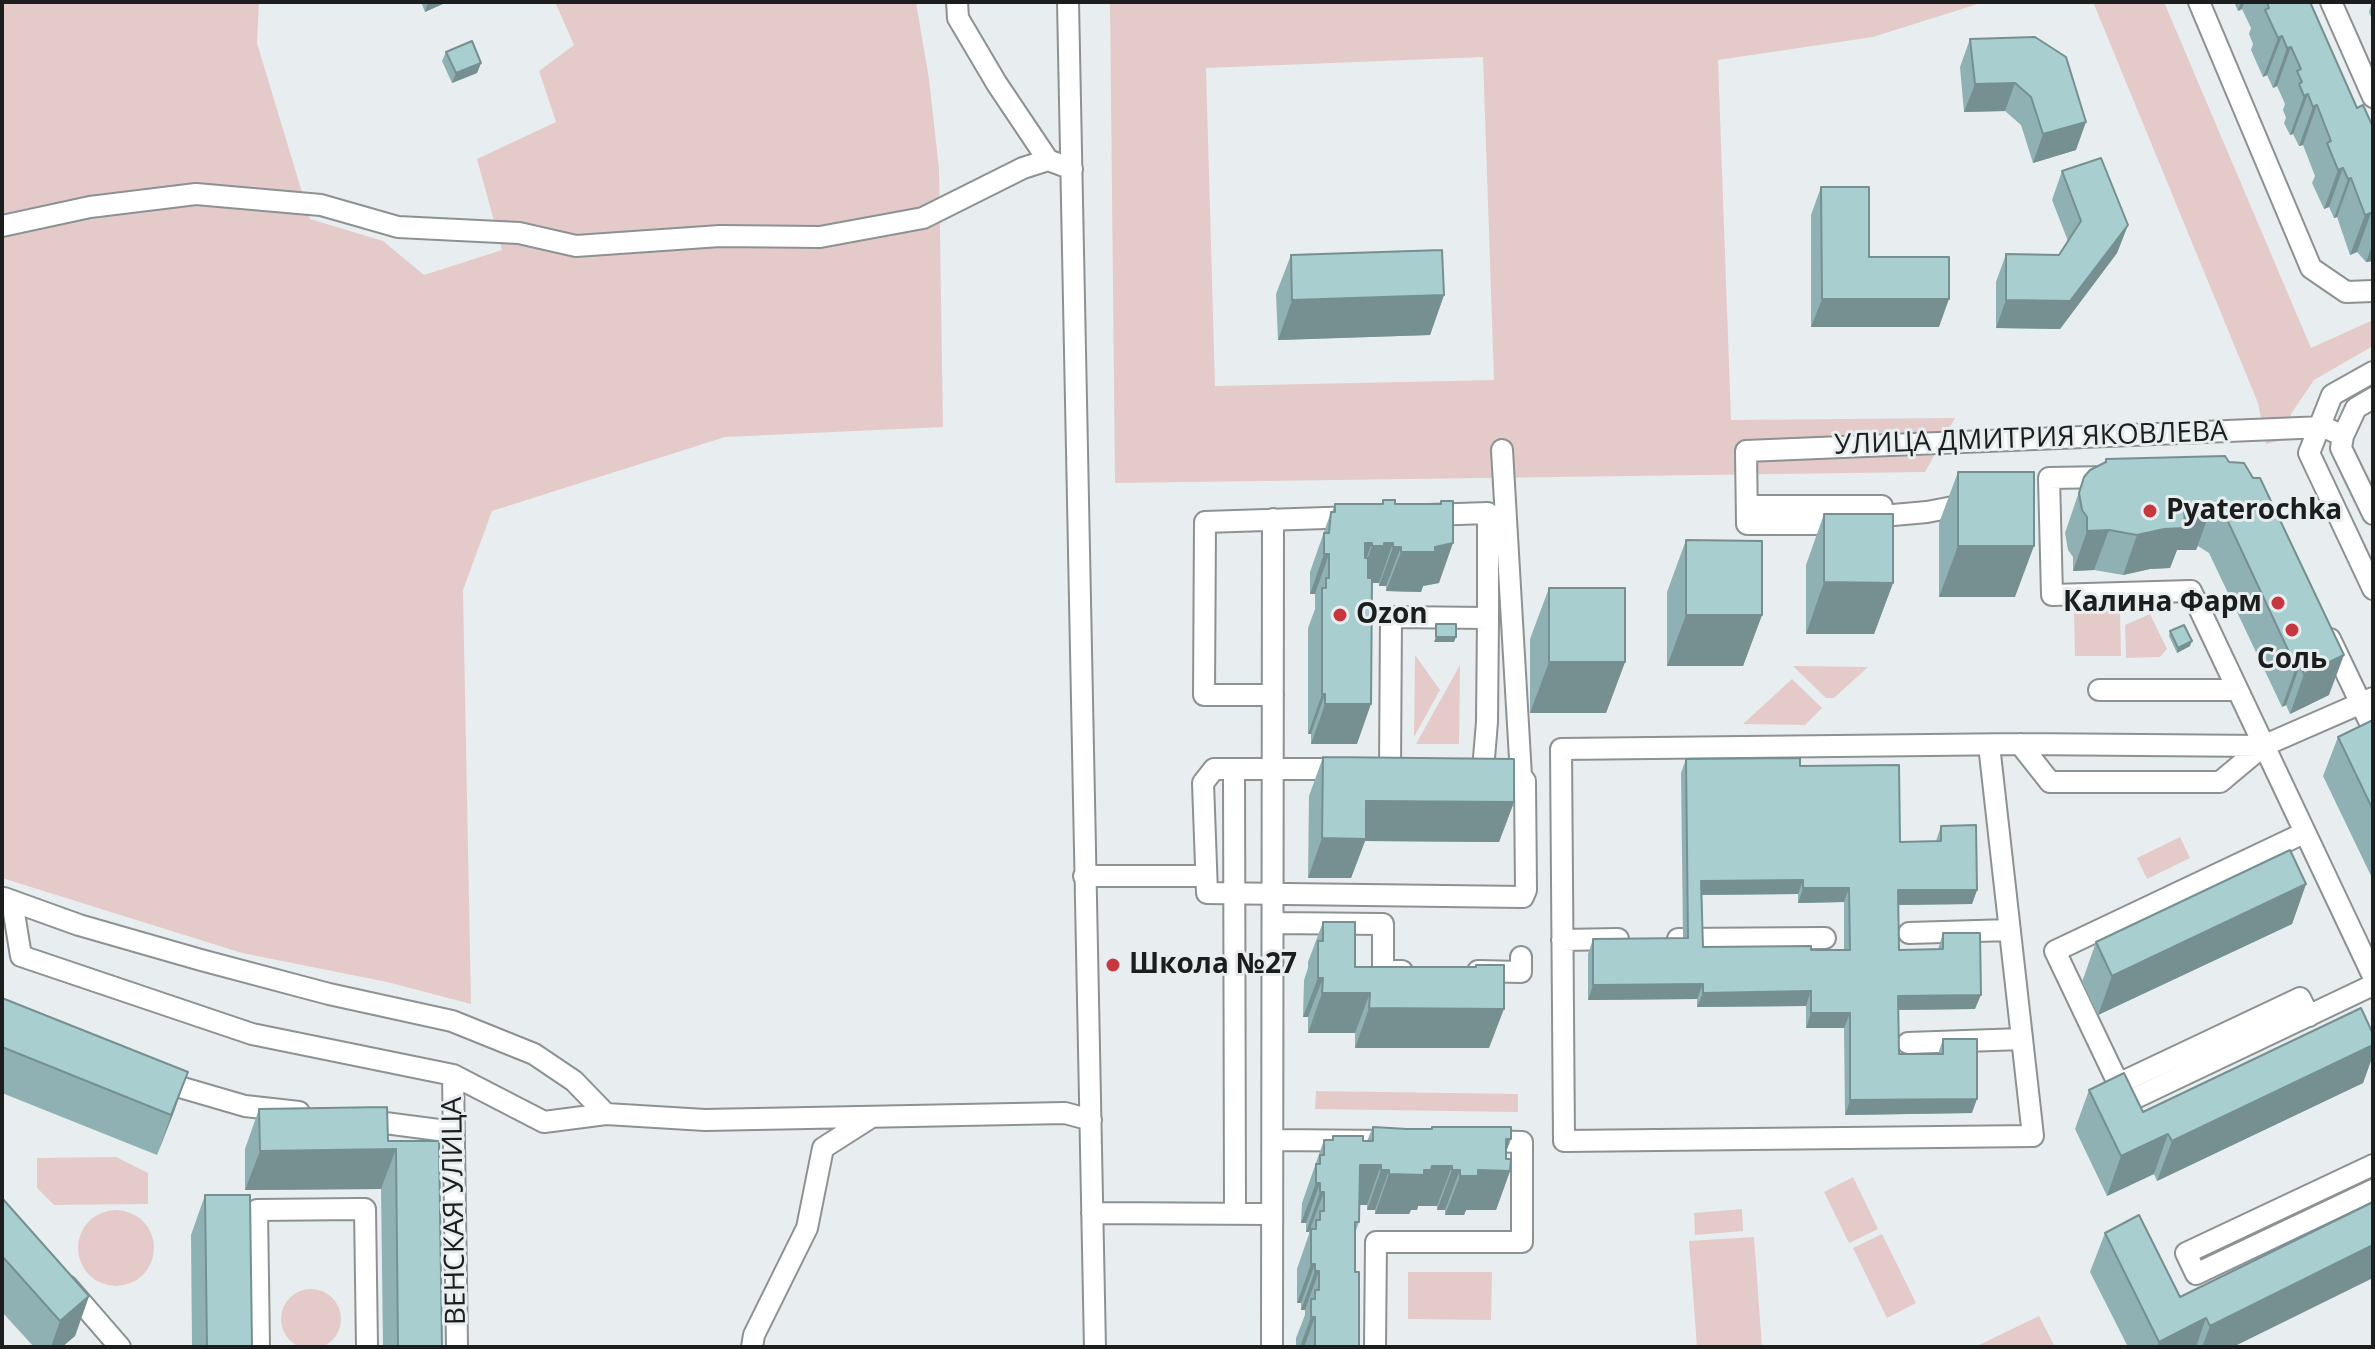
<!DOCTYPE html>
<html>
<head>
<meta charset="utf-8">
<style>
	body { margin:0 }
	#map { position:relative; width:2375px; height:1349px; overflow:hidden; background:#e8eeef; font-family:"Open Sans",sans-serif }
	canvas { display:block }
	.frame { position:absolute; inset:0; border:4px solid #1c1e1e; pointer-events:none }
</style>
</head>
<body>
<div id="map">
<canvas width="2375" height="1349"></canvas>
<div class="frame"></div>
</div>
<script>
const c = document.querySelector('canvas').getContext('2d');
c.lineJoin = 'round';
function paint(path, color) { c.fillStyle = color; c.fill(path, 'evenodd'); }
const poly = rows => new Path2D(rows.map(r => 'M' + r).join(''));
function stroke(path, color, width, dash) { c.strokeStyle = color; c.lineWidth = width; c.lineCap = dash ? 'butt' : 'round'; c.setLineDash(dash || []); c.stroke(path); }
function drawText(font, color, halo, rows, align = 'center') {
  c.font = font + ' "Open Sans",sans-serif'; c.lineWidth = 6; c.setLineDash([]); c.textBaseline = 'middle'; c.strokeStyle = halo; c.fillStyle = color; for (const [text, x, y, turn = 0] of rows) {
    c.save(); c.translate(x, y); c.rotate((+turn || 0) * Math.PI / 180); c.textAlign = isNaN(turn) ? turn : align; if (halo) c.strokeText(text, 0, 0); c.fillText(text, 0, 0); c.restore();
  }
}
paint(poly([
	[2,2,259,2,257,43,310,219,383,241,424,275,502,250,477,159,556,122,539,71,574,45,555,2,916,2,929,79,939,169,943,427,725,437,492,511,463,590,471,1004,387,982,242,953,2,878],
	[1110,2,1984,2,1873,37,1718,60,1731,420,1955,418,1925,472,1115,483],
	[1483,57,1494,380,1215,386,1206,68],
	[2093,2,2164,2,2311,348,2373,320,2373,346,2314,380,2291,414,2286,439,2266,444,2258,403],
	[2120,610,2121,656,2075,656,2074,611],
	[2150,614,2167,649,2160,657,2126,658,2125,625],
	[1415,655,1440,690,1414,737],
	[1460,665,1459,744,1416,744],
	[1793,666,1868,667,1834,698,1826,698],
	[1792,679,1822,708,1805,725,1743,724],
	[2180,837,2190,858,2147,879,2137,858],
	[1316,1091,1518,1094,1518,1112,1315,1109],
	[116,1157,148,1173,148,1204,54,1205,37,1188,37,1158],
	[1853,1177,1878,1229,1849,1243,1824,1192],
	[1742,1209,1743,1231,1695,1235,1694,1213],
	'78 1248a38 38 0 1 1 76 0a38 38 0 1 1-76 0Z',
	[1882,1234,1916,1303,1887,1318,1853,1248],
	[1754,1237,1762,1347,1697,1347,1689,1241],
	[1408,1272,1492,1272,1491,1320,1408,1319],
	'281 1319a30 30 0 1 1 60 0a30 30 0 1 1-60 0Z',
	[2039,1316,2055,1347,1977,1347,1977,1346]
]), '#e4cbc9');
const minor = poly([
	[957,2,958,18,997,84,1048,160],
	[1068,2,1095,1347],
	[2199,2,2311,268,2346,292,2373,291],
	[2331,2,2373,97],
	[2,226,90,207,196,194,321,205,398,227,519,233,576,246,720,236,820,237,923,218,1023,168,1048,160,1072,169],
	[2373,372,2332,395,2309,453,2373,589],
	[2373,398,2356,408,2343,436,2341,448,2373,514],
	[2109,477,2049,478,2052,595,2191,591,2373,976],
	[1747,506,1882,506,1882,524,1747,524,1746,451,2324,427,2343,436],
	[1882,516,1927,512,1969,504],
	[2330,639,2373,729],
	[2099,690,2237,690],
	[1273,695,1204,695,1205,522,1356,517],
	[2020,744,2050,782,2220,782,2263,746,2373,698],
	[1989,745,2033,1136,1564,1141,1561,749,2020,744,2263,746],
	[1234,769,1235,1214],
	[1344,769,1214,769,1203,783,1207,893,1523,897,1526,890,1525,781,1521,776,1502,450],
	[1376,769,1390,769,1391,617,1488,618,1488,513,1428,515],
	[1467,770,1483,770,1487,722,1488,618],
	[2304,833,2055,951,2127,1102,2373,985],
	[1084,876,1206,876],
	[4,898,79,925,201,960,329,994,452,1021,534,1054,574,1081,606,1114],
	[12,901,21,956,252,1034,453,1075,544,1122,606,1114,705,1120,1065,1113,1091,1120],
	[1274,923,1383,924,1383,971,1402,971],
	[1909,933,2010,930],
	[1678,939,1825,938],
	[1562,940,1618,939],
	[1478,971,1521,972,1521,957],
	[1908,1043,2022,1039],
	[453,1075,457,1347],
	[159,1081,245,1106,299,1112],
	[2118,1084,2300,998,2309,1016],
	[362,1120,454,1132],
	[1273,1140,1393,1141],
	[2373,1165,2186,1253,2196,1274,2373,1190],
	[1092,1213,1272,1214],
	[67,1286,120,1347],
	[259,1347,257,1210,359,1209,365,1209,367,1347],
	[752,1347,754,1335,807,1228,823,1148,870,1118],
	[1272,1347,1273,519],
	[1375,1347,1376,1242,1522,1242,1522,1142,1485,1141]
]);
stroke(minor, '#8c9192', 24);
stroke(minor, '#fff', 20);
paint(poly([
	[421,2,447,2,425,12],
	[2234,2,2310,2,2357,108,2373,127,2373,261,2366,262,2357,252,2350,255,2337,217,2334,218,2329,207,2324,209,2312,183,2315,176,2303,145,2299,146,2293,134,2290,135,2284,123,2286,118,2283,110,2285,104,2277,86,2273,88,2267,75,2263,77,2251,50,2253,44,2249,34,2251,28,2242,9,2238,11],
	[2372,2,2373,2,2373,22,2369,12],
	[1970,39,2066,57,2076,150,2033,163,2021,125,2005,111,1964,112,1960,67],
	[446,52,481,63,477,73,452,83,442,61],
	[2062,171,2128,225,2117,253,2060,329,1996,328,1996,282,2006,254,2059,255,2068,241,2052,200],
	[1821,187,1869,257,1939,327,1811,327,1811,215],
	[1291,255,1444,295,1430,335,1278,340,1276,294],
	[2225,456,2329,695,2290,714,2286,705,2282,707,2209,553,2198,546,2196,550,2177,550,2170,568,2150,569,2123,575,2094,570,2073,571,2073,557,2068,550,2065,533,2084,477,2104,463,2106,459],
	[1958,472,2015,597,1939,597,1939,523],
	[1383,500,1395,504,1440,504,1441,501,1439,583,1423,586,1421,592,1386,591,1386,586,1379,586,1379,583,1372,583,1357,744,1311,744,1311,734,1308,734,1308,628,1315,609,1315,594,1310,594,1310,572,1331,512,1332,512,1335,504,1382,504],
	[1824,514,1893,583,1874,634,1806,634,1806,565],
	[1686,540,1762,615,1743,666,1667,666,1667,592],
	[1549,588,1625,662,1606,713,1530,713,1530,639],
	[2170,631,2190,646,2177,653,2169,636],
	[2373,720,2373,880,2323,776,2338,737],
	[1323,757,1514,802,1499,842,1365,841,1351,878,1308,878,1309,796],
	[1686,759,1800,766,1900,842,1936,841,1941,826,1977,890,1972,904,1898,905,1899,950,1938,949,1943,933,1975,1009,1898,1010,1899,1054,1938,1054,1943,1039,1972,1113,1845,1115,1844,1028,1806,1028,1806,1006,1697,1007,1697,999,1588,1000,1588,954,1593,939,1683,938,1681,773],
	[1798,894,1798,903,1844,902,1844,950,1703,947,1702,895],
	[2306,884,2292,924,2098,1015,2082,982,2096,942],
	[1323,922,1355,967,1475,967,1476,965,1489,1048,1355,1048,1355,1033,1308,1033,1308,1017,1303,1017,1304,980,1308,968,1308,962],
	[2,998,188,1072,157,1155,2,1093],
	[2373,1034,2373,1055,2363,1083,2157,1181,2154,1174,2107,1196,2075,1129,2089,1090,2143,1112],
	[259,1109,388,1141,439,1141,442,1347,383,1347,381,1189,245,1190,245,1149],
	[1373,1127,1407,1129,1431,1129,1432,1127,1506,1151,1506,1159,1510,1171,1496,1210,1466,1210,1464,1215,1445,1215,1445,1210,1437,1210,1437,1206,1418,1206,1417,1210,1411,1210,1409,1214,1375,1214,1375,1210,1367,1210,1367,1205,1359,1205,1359,1222,1355,1233,1355,1272,1359,1347,1296,1347,1296,1338,1305,1315,1305,1310,1301,1310,1301,1303,1297,1303,1297,1269,1309,1234,1309,1232,1306,1232,1306,1223,1301,1223,1302,1203,1324,1140,1331,1140,1333,1136,1367,1141],
	[205,1195,252,1347,192,1347,191,1235],
	[2,1198,89,1296,75,1336,62,1347,34,1347,2,1312],
	[2373,1202,2233,1347,2128,1347,2090,1272,2105,1233,2180,1297]
]), '#90b1b3');
paint(poly([
	[428,2,447,2,425,12],
	[2241,2,2244,2,2242,9,2238,11],
	[2282,36,2267,75,2263,77,2278,38],
	[2291,47,2277,86,2273,88,2287,48],
	[481,63,477,73,452,83,456,73],
	[2015,83,2005,111,1964,112,1975,84],
	[2308,94,2293,134,2290,135,2304,96],
	[2317,105,2303,145,2299,146,2313,107],
	[2086,122,2076,150,2033,163,2043,134],
	[2343,168,2329,207,2324,209,2338,170],
	[2351,178,2337,217,2334,218,2348,179],
	[2371,213,2357,252,2350,255,2365,215],
	[2128,225,2117,253,2060,329,1996,328,2006,300],
	[2373,243,2373,261,2366,262],
	[1444,295,1430,335,1278,340,1292,300],
	[1822,299,1949,299,1939,327,1811,327],
	[2184,506,2191,506,2182,528,2184,528,2191,510,2212,506,2196,550,2177,550,2170,568,2150,569,2123,575,2137,535],
	[2109,530,2094,570,2073,571,2087,531],
	[1365,543,1372,543,1358,582],
	[1384,543,1393,543,1379,583,1371,583,1358,586,1372,546],
	[1453,543,1439,583,1423,586,1421,592,1386,591,1401,552],
	[1958,546,2034,546,2015,597,1939,597],
	[1393,547,1401,547,1386,586,1379,586],
	[1324,554,1329,554,1315,594,1310,594],
	[1824,582,1893,583,1874,634,1806,634],
	[1686,615,1762,615,1743,666,1667,666],
	[1436,637,1456,637,1454,642,1434,642],
	[2192,641,2190,646,2177,653,2178,648],
	[2344,655,2329,695,2290,714,2304,674],
	[1549,662,1625,662,1606,713,1530,713],
	[2300,665,2286,705,2282,707,2296,667],
	[1322,694,1325,694,1311,734,1308,734],
	[1325,704,1371,704,1357,744,1311,744],
	[1366,801,1514,802,1499,842,1365,841,1351,878,1308,878,1322,838],
	[1803,880,1798,894,1696,895,1701,881],
	[2306,884,2292,924,2098,1015,2112,976],
	[1803,888,1849,888,1844,902,1798,903],
	[1898,890,1977,890,1972,904,1892,905],
	[1318,978,1323,978,1308,1017,1303,1017],
	[1703,984,1697,999,1588,1000,1593,985],
	[1811,991,1806,1006,1697,1007,1703,993],
	[1322,993,1370,993,1355,1033,1308,1033],
	[1981,995,1975,1009,1893,1010,1898,996],
	[1369,1008,1504,1009,1489,1048,1355,1048],
	[1811,1013,1850,1013,1844,1028,1806,1028],
	[2373,1045,2373,1055,2363,1083,2157,1181,2172,1141],
	[188,1072,174,1112,157,1155,171,1115],
	[1977,1099,1972,1113,1845,1115,1850,1100],
	[2168,1134,2154,1174,2107,1196,2121,1156],
	[1506,1139,1511,1139,1499,1171,1510,1171,1496,1210,1466,1210,1464,1215,1445,1215,1460,1176],
	[396,1149,381,1189,245,1190,260,1151],
	[1360,1165,1381,1165,1367,1205,1345,1205],
	[1432,1166,1452,1166,1437,1206,1418,1206,1417,1210,1411,1210,1409,1214,1375,1214,1389,1174,1424,1170],
	[1381,1170,1389,1170,1375,1210,1367,1210],
	[1452,1170,1460,1170,1445,1210,1437,1210],
	[1316,1183,1320,1183,1306,1223,1301,1223],
	[1320,1192,1324,1192,1309,1232,1306,1232],
	[2373,1245,2373,1278,2233,1347,2202,1347,2210,1326],
	[1311,1264,1315,1264,1301,1303,1297,1303],
	[1315,1271,1319,1271,1305,1310,1301,1310],
	[89,1296,75,1336,62,1347,51,1347,60,1321],
	[1311,1317,1315,1317,1304,1347,1300,1347],
	[2206,1318,2196,1347,2157,1347,2159,1342]
]), '#769092');
const building = poly([
	[2267,2,2310,2,2357,108,2363,105,2373,127,2373,215,2371,213,2365,215,2351,178,2348,179,2343,168,2338,170,2327,143,2331,141,2317,105,2313,107,2308,94,2304,96,2299,84,2302,82,2297,71,2301,69,2291,47,2287,48,2282,36,2278,38,2265,10,2269,8,2267,2],
	[2035,37,2066,57,2086,122,2043,134,2031,97,2015,83,1975,84,1970,39,2035,37],
	[472,41,481,63,456,73,446,52,472,41],
	[2101,158,2128,225,2070,301,2006,300,2006,254,2059,255,2081,221,2062,171,2101,158],
	[1821,187,1869,187,1869,257,1949,257,1949,299,1822,299,1821,187],
	[1442,250,1444,295,1292,300,1291,255,1442,250],
	[2225,456,2229,462,2244,463,2253,478,2260,478,2344,655,2304,674,2300,665,2296,667,2224,513,2212,506,2211,510,2191,510,2191,506,2184,506,2185,528,2164,529,2137,535,2109,530,2087,531,2087,517,2082,510,2079,493,2084,477,2090,470,2106,462,2106,459,2225,456],
	[1958,472,2034,472,2034,546,1958,546,1958,472],
	[1383,500,1395,500,1395,504,1441,504,1441,501,1453,501,1453,543,1435,547,1435,552,1401,552,1401,547,1393,547,1393,543,1384,543,1384,546,1372,546,1372,543,1365,543,1365,558,1368,558,1368,578,1372,578,1371,704,1325,704,1325,694,1322,694,1322,588,1326,588,1326,578,1329,578,1329,554,1324,554,1324,533,1329,533,1331,512,1335,512,1335,504,1383,504,1383,500],
	[1824,514,1893,514,1893,583,1824,582,1824,514],
	[1686,540,1762,541,1762,615,1686,615,1686,540],
	[1549,588,1625,588,1625,662,1549,662,1549,588],
	[1436,624,1456,624,1456,637,1436,637,1436,624],
	[2184,625,2192,641,2178,648,2170,631,2184,625],
	[2373,720,2373,810,2338,737,2373,720],
	[1323,757,1514,759,1514,802,1366,801,1366,839,1322,838,1323,757],
	[1800,758,1800,766,1899,765,1900,842,1941,841,1941,826,1976,825,1977,890,1898,890,1899,950,1943,949,1943,933,1980,933,1981,995,1898,996,1899,1054,1943,1054,1943,1039,1977,1039,1977,1099,1850,1100,1850,1013,1811,1013,1811,991,1703,993,1703,984,1593,985,1593,939,1688,938,1686,759,1800,758],
	[1803,880,1803,888,1849,888,1850,950,1811,950,1811,946,1703,947,1701,881,1803,880],
	[2290,850,2306,884,2112,976,2096,942,2290,850],
	[1323,922,1355,922,1355,967,1476,967,1476,965,1504,965,1504,1009,1369,1008,1370,993,1322,993,1323,978,1318,978,1318,941,1323,941,1323,922],
	[2,998,188,1072,171,1115,2,1047,2,998],
	[2361,1008,2373,1034,2373,1045,2172,1141,2168,1134,2121,1156,2089,1090,2124,1073,2143,1112,2361,1008],
	[387,1107,388,1141,439,1141,442,1347,398,1347,396,1149,260,1151,259,1109,387,1107],
	[1373,1127,1407,1129,1432,1129,1432,1127,1511,1127,1511,1139,1506,1139,1506,1159,1511,1159,1510,1171,1478,1170,1478,1176,1460,1176,1460,1170,1452,1170,1452,1166,1432,1166,1431,1170,1424,1170,1424,1175,1389,1174,1389,1170,1381,1170,1381,1165,1360,1165,1359,1222,1355,1222,1355,1272,1359,1272,1359,1347,1315,1347,1315,1317,1311,1317,1311,1299,1315,1299,1315,1290,1319,1290,1319,1271,1315,1271,1315,1264,1311,1264,1311,1229,1316,1229,1316,1220,1320,1220,1320,1211,1324,1211,1324,1192,1320,1192,1320,1183,1316,1183,1316,1164,1320,1164,1320,1155,1324,1155,1324,1140,1333,1140,1333,1136,1363,1136,1363,1141,1373,1141,1373,1127],
	[205,1195,250,1195,252,1347,207,1347,205,1195],
	[2,1198,89,1296,60,1321,2,1256,2,1198],
	[2373,1202,2373,1245,2210,1326,2206,1318,2159,1342,2105,1233,2139,1215,2180,1297,2373,1202]
]);
paint(building, '#a8ced0');
stroke(building, '#769092', 2);
for (const [x, y, r, color] of [
	[2150,511,8,"#c7373e"],
	[2278,603,8,"#c7373e"],
	[1340,615,8,"#c7373e"],
	[2292,630,8,"#c7373e"],
	[1113,965,8,"#c7373e"]
]) { const dot = new Path2D(); dot.arc(x, y, r, 0, 2 * Math.PI); c.fillStyle = color; c.fill(dot); stroke(dot, '#e8eeef', 3); }
drawText('28px', '#1c1e1e', '#e8eeef', [
	["УЛИЦА ДМИТРИЯ ЯКОВЛЕВА",2031,439,-2],
	["ВЕНСКАЯ УЛИЦА",455,1211,-91]
]);
drawText('bold 28px', '#1c1e1e', '#e8eeef', [
	["Pyaterochka",2166,511],
	["Калина Фарм",2262,603,"right"],
	["Ozon",1356,615],
	["Соль",2292,660,"center"],
	["Школа №27",1129,965]
], 'left');
</script>
</body>
</html>
